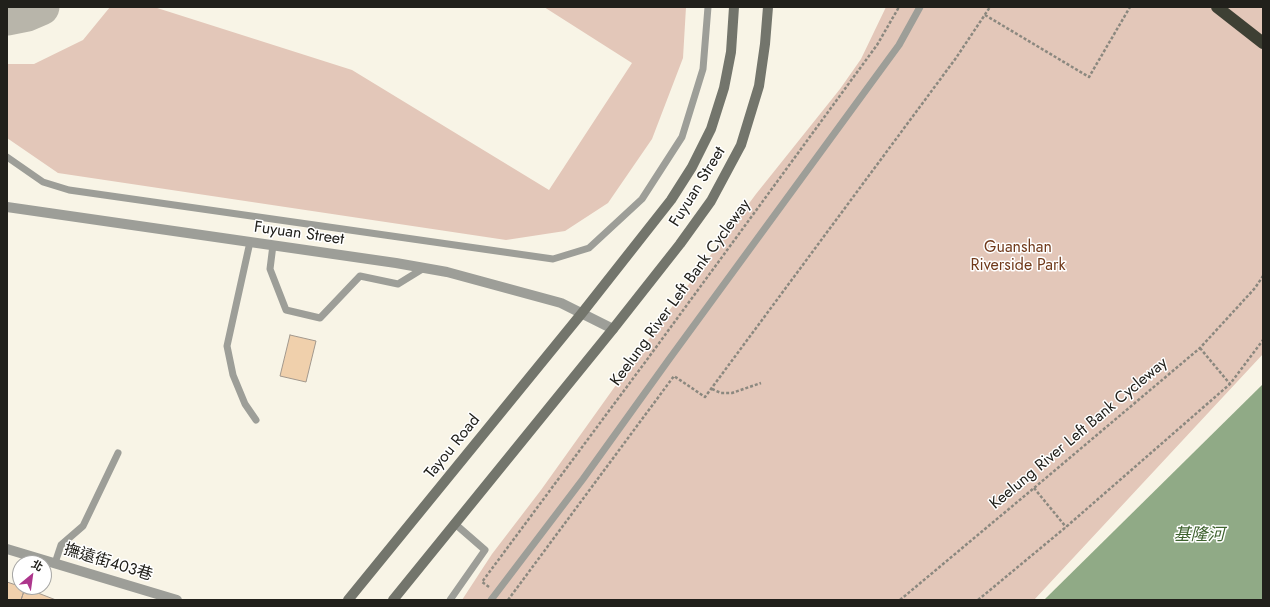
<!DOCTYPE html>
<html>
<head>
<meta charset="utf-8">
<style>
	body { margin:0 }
	#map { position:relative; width:1270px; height:607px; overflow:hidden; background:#f8f4e6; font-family:Jost,"Noto Sans TC",sans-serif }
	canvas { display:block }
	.frame { position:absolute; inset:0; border:8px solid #21201b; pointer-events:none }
	.north { position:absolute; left:12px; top:555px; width:40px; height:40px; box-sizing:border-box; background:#fff; border:1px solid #a6a6a4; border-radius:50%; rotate:29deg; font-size:11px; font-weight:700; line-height:16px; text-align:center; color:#21201b }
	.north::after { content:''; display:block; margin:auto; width:14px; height:18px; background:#ad368c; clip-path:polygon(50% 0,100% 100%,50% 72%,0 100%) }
</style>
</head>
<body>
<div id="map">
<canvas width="1270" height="607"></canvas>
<div class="frame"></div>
<div class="north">北</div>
</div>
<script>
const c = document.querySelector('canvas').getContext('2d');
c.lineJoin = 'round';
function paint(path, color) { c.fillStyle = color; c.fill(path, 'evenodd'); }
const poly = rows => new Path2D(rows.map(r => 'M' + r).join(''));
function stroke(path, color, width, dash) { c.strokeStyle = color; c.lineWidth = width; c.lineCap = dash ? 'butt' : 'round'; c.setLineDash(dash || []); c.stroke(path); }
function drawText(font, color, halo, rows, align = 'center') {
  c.font = font + ' Jost,"Noto Sans TC",sans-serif'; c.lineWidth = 3; c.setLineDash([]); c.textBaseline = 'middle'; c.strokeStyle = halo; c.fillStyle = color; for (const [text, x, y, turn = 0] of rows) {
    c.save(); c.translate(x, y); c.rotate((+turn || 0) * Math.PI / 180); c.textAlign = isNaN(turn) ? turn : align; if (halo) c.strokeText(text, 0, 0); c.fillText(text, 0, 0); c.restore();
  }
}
paint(poly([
	[110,7,154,7,352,70,549,190,632,63,544,7,686,7,683,58,652,139,608,203,565,231,506,240,58,173,7,138,7,64,34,64,83,40],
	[886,7,1263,7,1263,354,1034,600,462,600,492,554,541,490,666,315,756,194,840,89,861,59]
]), '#e3c7b9');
paint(poly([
	[1263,384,1263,600,1044,600]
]), '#90aa86');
stroke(poly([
	[7,17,27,13,41,7]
]), '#b8b5aa', 37);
const building = poly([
	[290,335,316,341,306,382,280,376,290,335],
	[7,582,25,588,21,600,7,600,7,582],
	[25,588,56,600,21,600,25,588]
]);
paint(building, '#f0d0ac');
stroke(building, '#a2988d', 1);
stroke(poly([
	[985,15,1089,77,1130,7],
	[1200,348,1230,384],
	[712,389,721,393,732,393,761,383],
	[1034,488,1066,527],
	[489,587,482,582,646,361,877,45,899,7],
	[508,600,674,376,705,397,956,58,990,7],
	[900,600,1034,488,1200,348,1255,288,1263,276],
	[978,600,1066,527,1230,384,1263,340]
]), '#8b887f', 2.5, [3, 2]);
stroke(poly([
	[7,157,43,182,69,190,553,259,589,248,642,199,682,137,703,69,708,7],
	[250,242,227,346,233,375,245,404,256,420],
	[273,245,270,269,286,310,320,318,360,276,398,284,424,268],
	[55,563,61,545,83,526,118,453],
	[450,600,485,550,454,523],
	[491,600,583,479,670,358,888,60,899,45,920,7]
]), '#9d9e98', 7);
stroke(poly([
	[7,549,177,600]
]), '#9d9e98', 10);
stroke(poly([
	[7,207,396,263,447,272,561,303,613,329]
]), '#9d9e98', 10);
stroke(poly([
	[348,600,582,313,671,200,692,167,711,129,724,88,731,52,734,7],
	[393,600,613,329,680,244,711,201,741,145,759,86,765,44,768,7]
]), '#73756c', 10);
stroke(poly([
	[1217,7,1263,43]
]), '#3e4034', 12);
drawText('16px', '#21201b', '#fff', [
	["Fuyuan Street",698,187,-58],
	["Fuyuan Street",299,234,8],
	["Keelung River Left Bank Cycleway",681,293,-54],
	["Keelung River Left Bank Cycleway",1079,434,-40],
	["Tayou Road",453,447,-51],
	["撫遠街403巷",108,563,17]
]);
drawText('16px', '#70391a', '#fff', [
	["Guanshan",1018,248],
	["Riverside Park",1018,266]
]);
drawText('italic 17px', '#3e622e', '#fff', [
	["基隆河",1199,536]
]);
</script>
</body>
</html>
